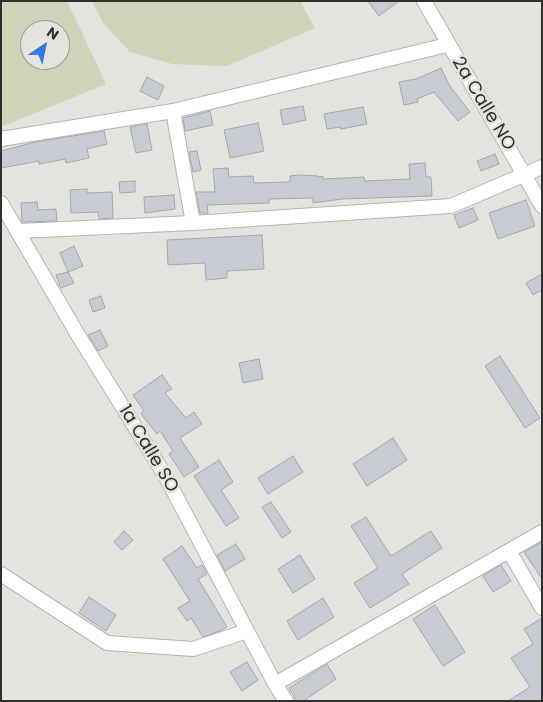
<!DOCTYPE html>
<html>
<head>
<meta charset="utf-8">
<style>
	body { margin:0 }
	#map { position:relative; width:543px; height:702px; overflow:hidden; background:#e3e4de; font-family:Poppins,sans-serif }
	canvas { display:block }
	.frame { position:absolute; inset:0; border:2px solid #30302e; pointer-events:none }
	.north { position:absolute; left:20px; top:20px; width:50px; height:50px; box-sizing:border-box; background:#e3e4de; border:1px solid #9b9c98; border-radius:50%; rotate:34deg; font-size:14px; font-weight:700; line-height:20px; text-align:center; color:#30302e }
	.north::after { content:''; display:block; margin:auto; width:18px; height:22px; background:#3377e5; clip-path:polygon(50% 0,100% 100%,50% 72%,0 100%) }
</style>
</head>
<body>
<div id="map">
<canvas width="543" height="702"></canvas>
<div class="frame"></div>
<div class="north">N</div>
</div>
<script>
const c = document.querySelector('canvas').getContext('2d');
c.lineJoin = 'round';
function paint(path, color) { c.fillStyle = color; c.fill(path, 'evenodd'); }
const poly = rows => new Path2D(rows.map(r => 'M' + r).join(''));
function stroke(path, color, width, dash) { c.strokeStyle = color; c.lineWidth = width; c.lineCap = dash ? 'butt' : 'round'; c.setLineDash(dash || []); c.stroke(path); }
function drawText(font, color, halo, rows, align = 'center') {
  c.font = font + ' Poppins,sans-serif'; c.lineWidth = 5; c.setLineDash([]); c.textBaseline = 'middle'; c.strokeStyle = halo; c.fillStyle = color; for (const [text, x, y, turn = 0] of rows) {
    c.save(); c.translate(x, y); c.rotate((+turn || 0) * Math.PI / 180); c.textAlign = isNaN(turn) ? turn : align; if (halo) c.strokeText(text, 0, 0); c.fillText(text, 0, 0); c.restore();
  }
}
paint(poly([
	[1,1,67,1,106,84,1,127],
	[30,30,60,30,60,60,30,60],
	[92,1,300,1,315,28,227,66,172,64,130,52,103,23]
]), '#d0d5b9');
const building = poly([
	[368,1,399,1,379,16,368,1],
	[441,68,449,85,470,112,458,121,434,92,417,99,418,102,404,105,399,82,416,79,441,68],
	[147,77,164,86,158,100,140,91,147,77],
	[303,106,306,120,283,125,280,110,303,106],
	[363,107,367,124,341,129,341,127,327,129,324,114,363,107],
	[210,111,213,125,185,131,183,118,210,111],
	[258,123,264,151,230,158,224,130,258,123],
	[147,124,152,150,136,153,130,127,147,124],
	[104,131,107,144,87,149,89,158,66,163,65,159,39,164,39,161,1,168,1,151,35,142,104,131],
	[197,151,201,170,193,172,189,152,197,151],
	[495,154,499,164,481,171,477,161,495,154],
	[425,163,426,177,431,177,432,196,342,199,313,203,313,198,269,199,269,203,207,205,208,213,200,213,196,192,215,192,213,169,228,168,229,177,253,176,254,183,290,182,290,176,299,175,318,176,319,177,323,176,323,179,364,177,365,181,410,179,409,164,425,163],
	[135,181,135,192,120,193,119,182,135,181],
	[87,189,87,193,112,192,113,218,99,219,98,212,71,213,70,190,87,189],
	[174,195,175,209,145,213,144,197,174,195],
	[526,200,535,226,498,239,489,213,526,200],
	[37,202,38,210,56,209,57,221,22,222,21,203,37,202],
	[473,208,478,220,459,228,454,215,473,208],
	[262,235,264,269,227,271,227,278,206,280,205,263,168,265,167,240,262,235],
	[74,246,83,266,68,272,60,253,74,246],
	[68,272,74,283,61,288,56,275,68,272],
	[542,274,542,290,533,295,526,283,542,274],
	[101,296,105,308,93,312,89,300,101,296],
	[100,330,108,346,98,351,88,335,100,330],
	[500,356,540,418,525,428,485,366,500,356],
	[259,359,263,379,243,383,239,363,259,359],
	[162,375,172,389,165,393,186,418,194,412,202,424,180,438,199,467,184,477,169,454,173,451,160,431,157,434,144,418,141,413,144,411,133,395,162,375],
	[393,438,407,460,367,486,353,464,393,438],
	[293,456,303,472,268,494,258,478,293,456],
	[219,460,233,482,221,490,239,518,226,526,194,476,219,460],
	[271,502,291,532,282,538,262,507,271,502],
	[366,517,391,556,431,531,442,548,402,574,409,584,370,608,354,583,378,568,351,526,366,517],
	[124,531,133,540,122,550,114,542,124,531],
	[542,542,542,579,524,552,542,542],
	[236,544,245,559,225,571,217,555,236,544],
	[182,546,197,568,202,565,207,574,198,579,227,627,222,630,203,637,191,618,187,621,178,608,190,601,163,559,182,546],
	[300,555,315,579,293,593,278,569,300,555],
	[501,565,511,581,493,592,483,576,501,565],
	[89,597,116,615,106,631,79,613,89,597],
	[323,598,334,617,298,640,287,621,323,598],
	[435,605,465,652,443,666,413,619,435,605],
	[542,618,542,701,508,701,530,687,511,658,533,644,524,629,542,618],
	[247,662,258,680,242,691,230,672,247,662],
	[327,664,336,679,303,701,297,701,289,688,327,664]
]);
paint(building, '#c9cdd3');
stroke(building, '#a5a8ad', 1);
const street = poly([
	[424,1,542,206],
	[173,111,193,223],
	[1,139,173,111,447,45],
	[1,203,78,335,166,477,275,684,286,701],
	[19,231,193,223,451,206,542,167],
	[509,551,542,608],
	[1,574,107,643,193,649,247,631],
	[275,684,542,532]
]);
stroke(street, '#b4b5af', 16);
stroke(street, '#fff', 14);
drawText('18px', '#30302e', '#e3e4de', [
	["2a Calle NO",483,104,59],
	["1a Calle SO",148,449,59]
]);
</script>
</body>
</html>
